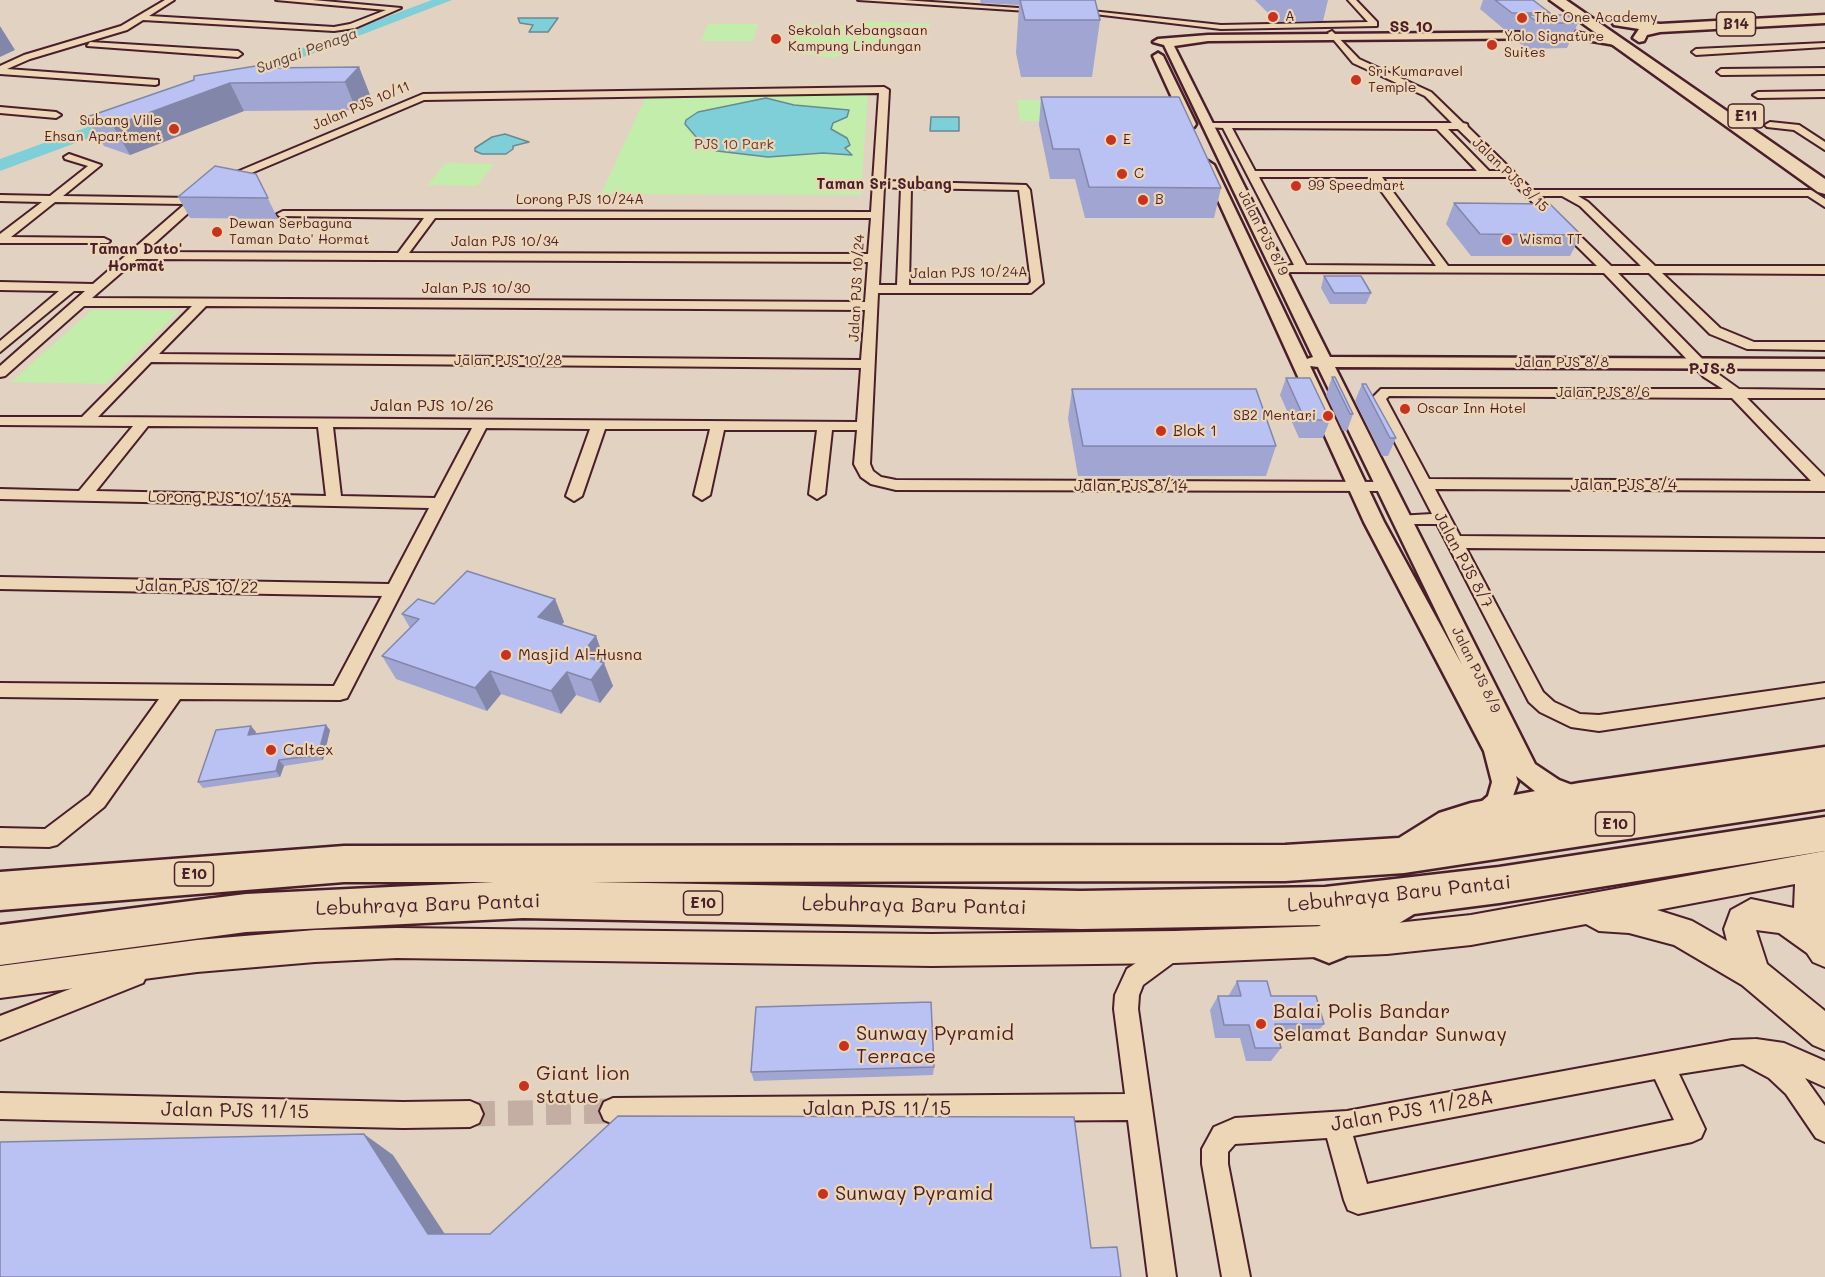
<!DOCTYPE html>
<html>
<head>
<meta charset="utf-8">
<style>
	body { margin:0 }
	canvas { display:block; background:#e2d2c1 }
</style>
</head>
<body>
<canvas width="1825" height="1277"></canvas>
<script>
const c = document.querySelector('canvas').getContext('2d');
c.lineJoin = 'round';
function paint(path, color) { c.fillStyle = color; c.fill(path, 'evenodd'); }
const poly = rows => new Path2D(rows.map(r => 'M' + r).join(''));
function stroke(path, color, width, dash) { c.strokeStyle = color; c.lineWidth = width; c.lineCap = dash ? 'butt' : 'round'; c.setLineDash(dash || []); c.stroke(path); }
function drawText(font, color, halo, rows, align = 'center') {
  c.font = font + ' Mali,sans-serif'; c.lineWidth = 4.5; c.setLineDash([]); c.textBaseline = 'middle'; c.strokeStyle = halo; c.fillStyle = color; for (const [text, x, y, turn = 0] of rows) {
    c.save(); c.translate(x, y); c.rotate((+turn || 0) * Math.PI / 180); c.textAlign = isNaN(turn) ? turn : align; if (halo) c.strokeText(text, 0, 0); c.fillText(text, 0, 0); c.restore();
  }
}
paint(poly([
	[861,21,931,24,927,31,833,58,791,52,797,24,860,26],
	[708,24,758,24,753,41,701,41],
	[868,95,861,195,601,194,646,96],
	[1017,100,1143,100,1151,121,1020,121],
	[446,163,494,164,477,186,427,185],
	[92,310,179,311,106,384,11,382]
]), '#c2edaa');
const water = poly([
	[518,18,558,18,548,32,529,32,533,25,520,23,518,18],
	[766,98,794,105,849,110,847,117,833,123,831,129,847,138,850,145,845,148,852,155,823,153,768,157,717,151,703,145,685,124,686,120,698,112,766,98],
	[931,117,959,117,959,131,930,131,931,117],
	[505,134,529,142,513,146,513,149,506,154,482,154,475,151,475,148,492,137,505,134]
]);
paint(water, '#7ecfd8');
stroke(water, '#698993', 1.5);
paint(poly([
	[432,0,452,0,228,86,216,86,214,83,216,80,432,0],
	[137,109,146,114,143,118,0,171,0,159,137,109]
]), '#7ecfd8');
stroke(poly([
	[470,1114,613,1111]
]), '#c4aea3', 25, [25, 13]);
const minor = poly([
	[165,0,174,0,149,16,334,27,350,24,386,10,276,0,313,0,401,8,355,28,334,31,143,20,127,30,30,59,7,69,158,80,158,84,155,85,0,74,0,66,24,55,121,26,165,0],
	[858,0,903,0,1047,10,1043,12,858,0],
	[1348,0,1356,0,1377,22,1377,26,1221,29,1069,11,1073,9,1221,25,1368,22,1348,0],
	[1332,31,1359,59,1431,92,1463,123,1467,124,1468,127,1532,190,1811,190,1825,199,1825,207,1808,196,1578,196,1588,202,1655,266,1825,266,1825,274,1662,273,1720,328,1754,342,1825,342,1825,350,1747,349,1710,334,1649,273,1618,273,1714,371,1739,389,1825,390,1825,398,1747,398,1825,477,1825,491,1435,489,1460,536,1825,539,1825,551,1466,548,1543,692,1554,702,1580,714,1599,715,1825,683,1825,697,1599,731,1571,727,1540,712,1529,702,1437,524,1397,524,1395,520,1397,516,1432,514,1372,398,1381,389,1723,389,1704,377,1604,273,1276,272,1276,266,1294,265,1223,128,1205,127,1205,123,1452,123,1425,96,1353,63,1328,33,1332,31],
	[1232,128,1437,129,1477,171,1255,171,1232,128],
	[1448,129,1458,129,1501,171,1489,171,1448,129],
	[1259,177,1371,177,1436,266,1306,265,1259,177],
	[1382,177,1507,177,1597,266,1448,266,1382,177],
	[1539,196,1562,196,1580,206,1641,266,1611,266,1539,196],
	[1389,396,1732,398,1811,481,1429,479,1386,399,1389,396],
	[90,42,238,51,242,54,238,57,87,46,90,42],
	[1825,43,1825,47,1696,55,1692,52,1696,49,1825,43],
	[1825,68,1825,74,1721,75,1717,72,1721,69,1825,68],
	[884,87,889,90,884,181,1026,185,1030,190,1043,283,1031,293,878,293,870,464,873,471,881,477,896,480,1387,482,1395,487,1392,491,896,490,871,484,861,477,854,464,857,430,832,430,825,494,817,499,809,494,817,430,724,430,710,495,702,500,694,495,710,429,605,429,582,496,574,501,566,496,590,429,486,428,347,698,340,700,180,699,104,807,57,845,49,847,0,846,0,828,45,829,90,795,159,699,0,697,0,683,334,686,382,596,0,589,0,577,389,584,429,508,0,499,0,489,79,491,133,426,0,425,0,417,82,417,192,306,84,306,5,376,0,377,0,366,85,291,74,291,0,352,0,341,59,291,0,290,0,282,93,284,185,204,55,202,11,237,104,238,110,241,108,243,0,243,0,234,42,202,0,201,0,195,50,196,88,166,65,159,64,157,69,154,101,165,63,196,192,198,208,184,423,94,884,87],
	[879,93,871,212,283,211,277,214,279,216,424,218,398,253,145,252,216,188,424,100,879,93],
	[884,187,901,188,897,285,879,285,884,187],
	[911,188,1019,190,1031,282,1028,285,909,285,911,188],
	[435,218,871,218,868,254,409,253,435,218],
	[137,259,868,262,865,302,92,298,137,259],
	[206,306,865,310,861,360,159,354,206,306],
	[151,362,861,368,857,422,98,417,151,362],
	[148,426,318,427,326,496,96,491,148,426],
	[333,427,472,428,435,498,341,496,333,427],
	[1825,91,1825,97,1758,98,1753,95,1758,92,1825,91],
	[0,107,56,112,61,115,56,118,0,113,0,107],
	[1770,122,1799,125,1825,142,1825,150,1794,130,1767,127,1765,125,1770,122],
	[1173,938,1181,941,1185,949,1181,957,1143,985,1139,995,1138,1009,1176,1277,1148,1277,1128,1120,613,1124,604,1120,600,1111,604,1102,613,1098,1125,1094,1114,1009,1115,995,1127,969,1173,938],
	[135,964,143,967,147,975,143,983,0,1040,0,1016,135,964],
	[1756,1039,1784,1043,1825,1061,1825,1087,1805,1078,1825,1106,1825,1142,1816,1138,1786,1094,1769,1078,1743,1064,1679,1074,1705,1129,1701,1138,1692,1142,1358,1214,1348,1210,1344,1200,1327,1138,1235,1144,1228,1152,1228,1164,1250,1277,1222,1277,1202,1164,1202,1149,1214,1127,1235,1118,1347,1111,1732,1040,1756,1039],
	[1655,1079,1674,1120,1367,1184,1353,1136,1655,1079],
	[0,1093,403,1102,470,1101,479,1105,483,1114,479,1123,470,1127,403,1128,0,1119,0,1093]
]);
const tertiary = poly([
	[1575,32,1620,42,1615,45,1575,38,1208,41,1174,46,1330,357,1825,359,1825,369,1335,367,1535,764,1559,780,1588,791,1592,799,1588,807,1579,810,1541,796,1516,776,1518,782,1508,810,1490,826,1481,829,1472,826,1468,818,1472,810,1488,796,1492,782,1484,751,1364,522,1202,165,1203,162,1208,161,1214,165,1307,359,1313,357,1164,45,1153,42,1158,39,1208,35,1575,32],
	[1310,366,1318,367,1462,665,1384,522,1310,366],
	[1158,53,1163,56,1196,124,1194,127,1184,124,1153,56,1158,53]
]);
const secondary = poly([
	[1825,851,1825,967,1813,962,1807,953,1779,933,1756,930,1767,964,1825,1011,1825,1050,1813,1045,1742,985,1674,945,1629,933,1599,931,1586,924,1471,945,1387,954,1175,963,932,966,397,958,315,962,197,972,0,998,0,966,197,940,315,930,397,928,932,934,1175,931,1387,924,1471,915,1825,851],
	[1795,884,1794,908,1751,899,1731,910,1724,929,1727,941,1692,921,1657,910,1795,884]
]);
const primary = poly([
	[1825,15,1825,23,1660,32,1647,35,1644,41,1639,42,1633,38,1639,29,1614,25,1612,22,1618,18,1660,24,1825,15]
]);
const motorway = poly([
	[1550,0,1566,0,1825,179,1825,194,1818,192,1550,0],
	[1825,747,1825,809,1404,873,1285,881,592,882,1081,891,1325,887,1499,867,1825,817,1825,851,1499,903,1414,914,1344,957,1329,963,1314,957,1308,943,1314,929,1321,925,1081,929,523,918,246,932,0,965,0,925,246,894,494,882,344,882,0,910,0,872,344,846,1285,845,1399,838,1439,813,1471,803,1579,783,1825,747]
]);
stroke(minor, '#4a1f2b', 4);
stroke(tertiary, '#4a1f2b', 5);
stroke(secondary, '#4a1f2b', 4);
stroke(primary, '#4a1f2b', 5);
stroke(motorway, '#4a1f2b', 5);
paint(minor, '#ecd6b5');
paint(tertiary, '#ecd6b5');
paint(secondary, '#ecd6b5');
paint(primary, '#ecd6b5');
paint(motorway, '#ecd6b5');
paint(poly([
	[980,0,1095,0,1100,20,1092,77,1021,77,1016,53,1019,5,981,3],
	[1255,0,1328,0,1323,21,1277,22],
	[1483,0,1533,0,1550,13,1549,15,1578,23,1567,48,1527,49,1517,41,1522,30,1505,30,1480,9],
	[262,65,264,68,359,67,370,95,356,110,244,111,130,155,104,146,87,117],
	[1041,97,1221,188,1214,218,1085,218,1075,179,1050,179,1039,125],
	[256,174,278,219,190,218,178,197],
	[1454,203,1581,235,1570,256,1471,256,1446,224],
	[1324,276,1371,293,1366,304,1330,304,1321,288],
	[1332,377,1353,414,1347,431,1343,431,1326,395],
	[1286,378,1330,420,1323,438,1299,438,1280,395],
	[1362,384,1396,438,1388,456,1382,456,1355,401],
	[1072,389,1276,446,1266,476,1078,476,1068,419],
	[555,599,564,622,561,625,596,636,604,659,602,662,613,686,600,703,576,695,561,714,501,694,487,711,396,679,382,656,410,628,402,614,434,604],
	[330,730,323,760,284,766,280,777,203,788,198,782,256,732,255,734],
	[1237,981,1271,996,1324,1024,1313,1038,1279,1038,1281,1048,1271,1061,1246,1061,1240,1038,1215,1038,1210,1010,1218,996,1229,996,1229,995],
	[934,1067,933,1075,754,1081,751,1072]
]), '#a0a6d1');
paint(poly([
	[0,26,15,50,0,57],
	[359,67,370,95,356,110,345,82],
	[230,83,244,111,130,155,113,126],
	[555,599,564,622,547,641,538,617],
	[596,636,604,659,589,678,581,655],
	[604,663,613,686,600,703,591,680],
	[490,671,501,694,487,711,475,688],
	[567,672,576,695,561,714,551,691],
	[326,725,330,730,323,760,318,755],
	[251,726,256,732,253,741,248,735],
	[279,760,284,766,280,777,276,771],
	[364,1134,393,1155,456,1251,428,1234]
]), '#8287aa');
const building = poly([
	[1020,0,1095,0,1100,20,1025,20,1020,0],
	[1495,0,1533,0,1550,13,1512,13,1495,0],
	[1528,15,1567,15,1578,23,1538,23,1528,15],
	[262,65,263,68,359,67,345,82,230,83,113,126,87,117,194,80,194,76,262,65],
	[1041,97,1179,97,1221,188,1089,187,1079,149,1053,149,1041,97],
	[215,166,256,174,268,198,178,197,215,166],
	[1454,203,1550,204,1581,235,1480,234,1454,203],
	[1324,276,1361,276,1371,293,1334,293,1324,276],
	[1332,377,1335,377,1353,414,1350,414,1332,377],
	[1286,378,1310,378,1330,420,1305,420,1286,378],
	[1362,384,1366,384,1396,438,1390,438,1362,384],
	[1072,389,1256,389,1276,446,1083,446,1072,389],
	[467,571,555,599,538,617,596,636,581,655,604,663,591,680,567,672,551,691,490,671,475,688,382,656,419,619,402,614,418,599,434,604,467,571],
	[326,725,318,755,279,760,276,771,198,782,216,730,251,726,248,735,326,725],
	[1237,981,1267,981,1271,996,1316,996,1324,1024,1275,1024,1281,1048,1255,1048,1249,1025,1224,1025,1218,996,1241,996,1237,981],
	[931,1002,934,1067,751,1072,756,1007,931,1002],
	[618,1116,1074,1117,1091,1248,1117,1247,1121,1277,0,1277,0,1142,364,1134,428,1234,490,1234,618,1116]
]);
paint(building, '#bac1f3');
stroke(building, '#8287aa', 1.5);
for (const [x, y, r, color] of [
	[1273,17,6,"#c8321e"],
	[1522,18,6,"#c8321e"],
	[776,39,6,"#c8321e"],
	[1492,45,6,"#c8321e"],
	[1356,80,6,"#c8321e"],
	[174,129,6,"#c8321e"],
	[1111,140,6,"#c8321e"],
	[1122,174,6,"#c8321e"],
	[1296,186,6,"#c8321e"],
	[1143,200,6,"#c8321e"],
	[217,232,6,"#c8321e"],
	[1507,240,6,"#c8321e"],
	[1405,409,6,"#c8321e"],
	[1328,416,6,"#c8321e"],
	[1161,431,6,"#c8321e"],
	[506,655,6,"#c8321e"],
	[271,750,6,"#c8321e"],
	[1261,1024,6,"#c8321e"],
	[844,1046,6,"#c8321e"],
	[524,1086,6,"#c8321e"],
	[823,1194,6,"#c8321e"]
]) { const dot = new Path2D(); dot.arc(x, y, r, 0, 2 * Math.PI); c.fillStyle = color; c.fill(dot); stroke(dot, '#ecd6b5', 2); }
drawText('14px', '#4a1f2b', '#ecd6b5', [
	["A",1285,17],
	["The One Academy",1534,18],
	["Sekolah Kebangsaan",788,31],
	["Kampung Lindungan",788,47],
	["Yolo Signature",1504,37],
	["Suites",1504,53],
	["Sri Kumaravel",1368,72],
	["Temple",1368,88],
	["Subang Ville",162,121,"right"],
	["Ehsan Apartment",162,137,"right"],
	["E",1123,140],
	["C",1134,174],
	["99 Speedmart",1308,186],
	["B",1155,200],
	["Dewan Serbaguna",229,224],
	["Taman Dato' Hormat",229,240],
	["Wisma TT",1519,240],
	["Oscar Inn Hotel",1417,409],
	["SB2 Mentari",1316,416,"right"]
], 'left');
drawText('14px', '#4a1f2b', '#ecd6b5', [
	["Jalan PJS 10/11",361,106,-23],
	["Jalan PJS 8/15",1510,175,44],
	["Lorong PJS 10/24A",580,200],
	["Jalan PJS 8/9",1263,233,63],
	["Jalan PJS 10/34",505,242],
	["Jalan PJS 10/24A",969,273,-1],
	["Jalan PJS 10/24",857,288,-87],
	["Jalan PJS 10/30",476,289],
	["Jalan PJS 10/28",508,361],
	["Jalan PJS 8/8",1562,363],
	["Jalan PJS 8/6",1603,393],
	["Jalan PJS 8/9",1476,670,64]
]);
drawText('14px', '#5c3e3e', '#ecd6b5', [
	["PJS 10 Park",734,145]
]);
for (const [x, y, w] of [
	[1736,24,39],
	[1746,116,36],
	[1615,824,39],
	[194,874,39],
	[703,903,39]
]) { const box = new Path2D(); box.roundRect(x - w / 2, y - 12, w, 24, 4.5); c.fillStyle = '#ecd6b5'; c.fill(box); stroke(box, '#4a1f2b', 1.5); }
drawText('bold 15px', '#4a1f2b', null, [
	["B14",1736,24],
	["E11",1746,116],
	["E10",1615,824],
	["E10",194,874],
	["E10",703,903]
]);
drawText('italic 15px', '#54424e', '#ecd6b5', [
	["Sungai Penaga",307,51,-20]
]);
drawText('bold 15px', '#4a1f2b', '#ecd6b5', [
	["Taman Sri Subang",884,184],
	["Taman Dato'",136,249],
	["Hormat",136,266]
]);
drawText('bold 16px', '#4a1f2b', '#ecd6b5', [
	["SS 10",1411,27],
	["PJS 8",1712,369]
]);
drawText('16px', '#4a1f2b', '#ecd6b5', [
	["Jalan PJS 10/26",432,406],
	["Jalan PJS 8/4",1624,485],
	["Jalan PJS 8/14",1131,486],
	["Lorong PJS 10/15A",220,498,1],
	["Jalan PJS 8/7",1463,560,62],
	["Jalan PJS 10/22",197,587,1]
]);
drawText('16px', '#4a1f2b', '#ecd6b5', [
	["Blok 1",1173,431],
	["Masjid Al-Husna",518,655],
	["Caltex",283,750]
], 'left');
drawText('20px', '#4a1f2b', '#ecd6b5', [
	["Lebuhraya Baru Pantai",1399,894,-6],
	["Lebuhraya Baru Pantai",428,905,-2],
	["Lebuhraya Baru Pantai",914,906,1],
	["Jalan PJS 11/15",877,1109],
	["Jalan PJS 11/15",235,1111,1],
	["Jalan PJS 11/28A",1412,1111,-10]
]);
drawText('20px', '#4a1f2b', '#ecd6b5', [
	["Balai Polis Bandar",1273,1012],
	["Selamat Bandar Sunway",1273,1035],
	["Sunway Pyramid",856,1034],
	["Terrace",856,1057],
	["Giant lion",536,1074],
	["statue",536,1097],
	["Sunway Pyramid",835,1194]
], 'left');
</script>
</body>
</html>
